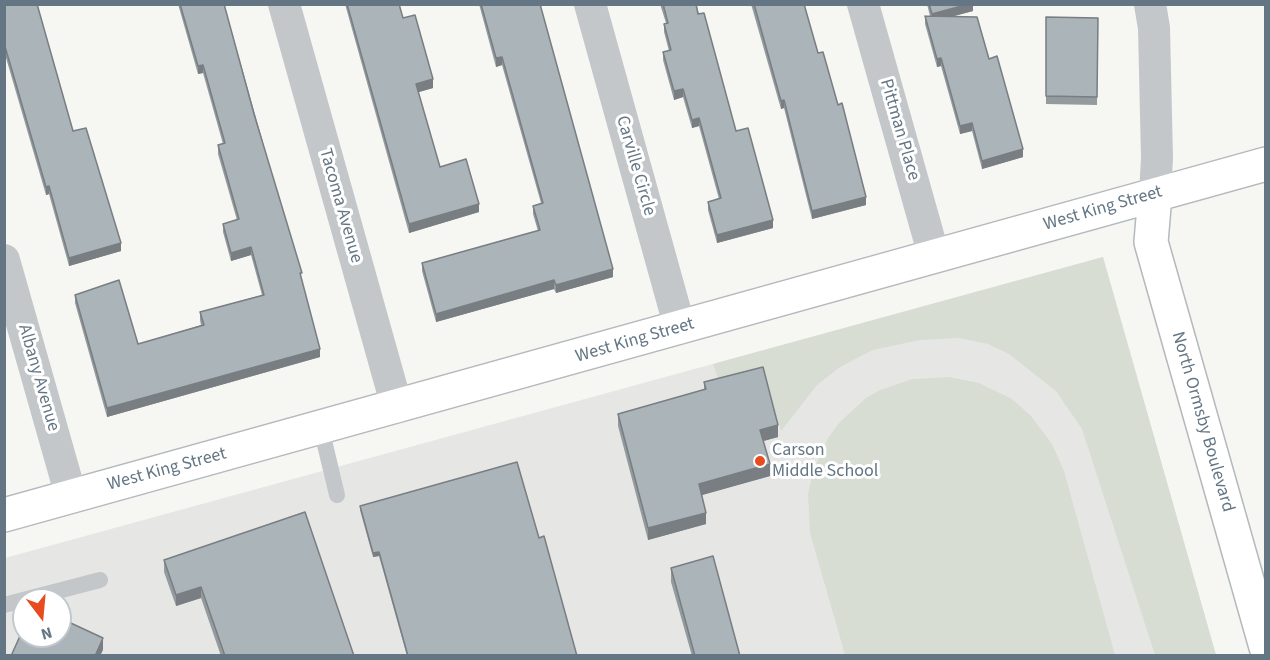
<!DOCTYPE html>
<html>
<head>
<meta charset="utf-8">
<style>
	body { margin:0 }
	#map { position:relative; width:1270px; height:660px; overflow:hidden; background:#f6f6f2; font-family:"Source Sans 3",sans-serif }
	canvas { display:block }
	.frame { position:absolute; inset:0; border:6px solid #647684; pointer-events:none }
	.north { position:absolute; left:12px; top:588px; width:60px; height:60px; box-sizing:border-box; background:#fff; border:2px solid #c1c8ce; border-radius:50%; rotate:164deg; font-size:16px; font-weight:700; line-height:24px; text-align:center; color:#647684 }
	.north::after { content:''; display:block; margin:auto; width:21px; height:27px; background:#e84b20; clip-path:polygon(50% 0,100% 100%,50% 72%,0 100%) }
</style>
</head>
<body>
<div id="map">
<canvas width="1270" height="660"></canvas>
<div class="frame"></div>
<div class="north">N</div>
</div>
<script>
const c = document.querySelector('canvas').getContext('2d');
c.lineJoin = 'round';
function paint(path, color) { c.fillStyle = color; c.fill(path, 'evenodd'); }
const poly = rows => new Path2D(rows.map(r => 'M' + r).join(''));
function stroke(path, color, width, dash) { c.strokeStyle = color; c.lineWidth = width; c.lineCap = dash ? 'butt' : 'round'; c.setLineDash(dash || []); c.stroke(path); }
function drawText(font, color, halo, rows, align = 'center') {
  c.font = font + ' "Source Sans 3",sans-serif'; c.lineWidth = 6; c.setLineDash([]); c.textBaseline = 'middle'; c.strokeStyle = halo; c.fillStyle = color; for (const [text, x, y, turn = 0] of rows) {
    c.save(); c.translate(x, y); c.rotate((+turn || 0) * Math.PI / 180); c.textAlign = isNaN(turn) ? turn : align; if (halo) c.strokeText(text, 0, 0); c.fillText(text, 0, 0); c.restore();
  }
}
paint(poly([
	[1103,257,1216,655,5,656,5,558],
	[24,600,60,600,60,636,24,636]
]), '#e6e7e5');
paint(poly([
	[1103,257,1216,655,1155,655,1082,429,1056,391,1009,354,988,344,959,338,920,340,873,350,840,367,817,385,781,431,779,424,775,425,720,384,713,364],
	[949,377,979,383,1012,399,1031,416,1052,444,1064,471,1115,655,845,655,810,533,808,493,814,469,828,438,839,423,866,398,878,391,912,379]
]), '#d7ddd3');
const secondary = poly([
	[1155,195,1151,242,1266,647],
	[4,515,1266,164]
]);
stroke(secondary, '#b3b9bd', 36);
stroke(poly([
	[321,428,337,495],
	[4,605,100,580]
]), '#c3c7ca', 16);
stroke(poly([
	[284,4,397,407],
	[590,4,680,328],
	[863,4,934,256],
	[1150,4,1154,28,1157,158,1155,195],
	[4,260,71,496]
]), '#c3c7ca', 32);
stroke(secondary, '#fff', 33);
paint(poly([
	[4,4,73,131,121,251,69,266,49,194,46,195,4,51],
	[178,4,224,4,302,281,320,357,107,417,75,303,75,295,138,344,201,325,200,320,200,312,262,295,251,255,231,261,223,232,223,224,237,220,218,154,218,145,223,144,203,73,198,74],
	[345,4,399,4,403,18,433,88,418,92,440,167,479,212,409,233],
	[479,4,540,4,613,277,556,293,554,289,436,322,422,271,422,263,538,231,533,214,533,206,541,203,502,65,496,67],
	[660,4,696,4,736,131,773,228,717,243,708,210,708,202,719,199,699,126,692,128,683,97,674,100,663,60,663,52,669,51,664,32,664,24,666,23],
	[751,4,804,4,818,53,866,205,812,219,784,108,781,109],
	[927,4,973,4,973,11,954,16,989,59,1023,157,982,169,972,131,960,134,941,66,937,67,925,24,925,16,930,16],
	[1046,17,1098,18,1097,105,1046,104],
	[704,382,778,437,763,441,770,476,701,495,706,524,648,540,618,426,618,414,704,390],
	[360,506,539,538,577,656,407,656,379,556,373,557,360,510],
	[164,560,354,656,221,656,201,598,176,606,164,572],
	[671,568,740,656,692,656,671,582]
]), '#939b9f');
paint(poly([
	[969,4,973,4,973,11,932,22,932,14],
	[502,57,502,65,496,67,496,58],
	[941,58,941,66,937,67,937,59],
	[203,65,203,73,198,74,198,66],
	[433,79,433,88,416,93,416,84],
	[683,89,683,97,674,100,674,91],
	[784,100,784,108,781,109,781,101],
	[699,118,699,126,692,128,692,120],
	[972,123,972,131,960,134,960,126],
	[1023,149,1023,157,982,169,982,161],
	[49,186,49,194,46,195,46,187],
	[866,197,866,205,812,219,812,211],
	[479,204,479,212,409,233,409,224],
	[773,220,773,228,717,243,717,235],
	[121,243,121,251,69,266,69,258],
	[251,247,251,255,231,261,231,253],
	[613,269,613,277,556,293,556,285],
	[554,280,554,289,436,322,436,314],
	[320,349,320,357,107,417,107,408],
	[778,425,778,437,760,442,760,430],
	[770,464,770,476,699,496,699,484],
	[706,513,706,524,648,540,648,528],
	[379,552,379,556,373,557,373,553],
	[201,587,201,598,176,606,176,595],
	[103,638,103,650,100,656,95,656]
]), '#787e82');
const building = poly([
	[4,4,37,4,73,131,86,128,121,243,69,258,49,186,46,187,4,43,4,4],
	[180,4,224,4,254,114,302,273,300,273,320,349,107,408,75,295,119,280,138,344,204,325,200,312,264,295,251,247,231,253,223,224,239,219,218,145,225,143,203,65,198,66,180,4],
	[347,4,399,4,403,18,415,15,433,79,416,84,440,167,466,159,479,204,409,224,347,4],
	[481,4,540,4,613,269,556,285,554,280,436,314,422,263,540,230,533,206,543,203,502,57,496,58,481,4],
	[663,4,696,4,698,14,704,13,736,131,748,128,773,220,717,235,708,202,721,198,699,118,692,120,683,89,674,91,663,52,671,50,664,24,668,23,663,4],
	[754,4,804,4,818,53,823,52,838,105,842,103,866,197,812,211,784,100,781,101,754,4],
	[929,4,969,4,932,14,929,4],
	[925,16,977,17,989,59,997,56,1023,149,982,161,972,123,960,126,941,58,937,59,925,16],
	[1046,17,1098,18,1097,97,1046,96,1046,17],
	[763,367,778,425,760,430,770,464,699,484,706,513,648,528,618,414,706,389,704,382,763,367],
	[517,462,539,538,544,536,577,656,408,656,379,552,373,553,360,506,517,462],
	[305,512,354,656,225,656,201,587,176,595,164,560,305,512],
	[713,556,740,656,695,656,671,568,713,556],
	[60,618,103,638,95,656,11,656,24,627,24,636,60,636,60,618]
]);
paint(building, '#abb4b9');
stroke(building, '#787e82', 1.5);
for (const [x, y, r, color] of [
	[760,461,6,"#e84b20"]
]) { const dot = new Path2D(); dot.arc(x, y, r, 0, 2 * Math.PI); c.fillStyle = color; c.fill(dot); stroke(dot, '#fff', 2); }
drawText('18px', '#647684', '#fff', [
	["Pittman Place",899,130,74],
	["Carville Circle",635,166,74],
	["Tacoma Avenue",340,206,74],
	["West King Street",1103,209,-16],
	["West King Street",635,341,-16],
	["Albany Avenue",38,378,74],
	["North Ormsby Boulevard",1202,422,74],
	["West King Street",167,470,-15]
]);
drawText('18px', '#647684', '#fff', [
	["Carson",772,451],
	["Middle School",772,472]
], 'left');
</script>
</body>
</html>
